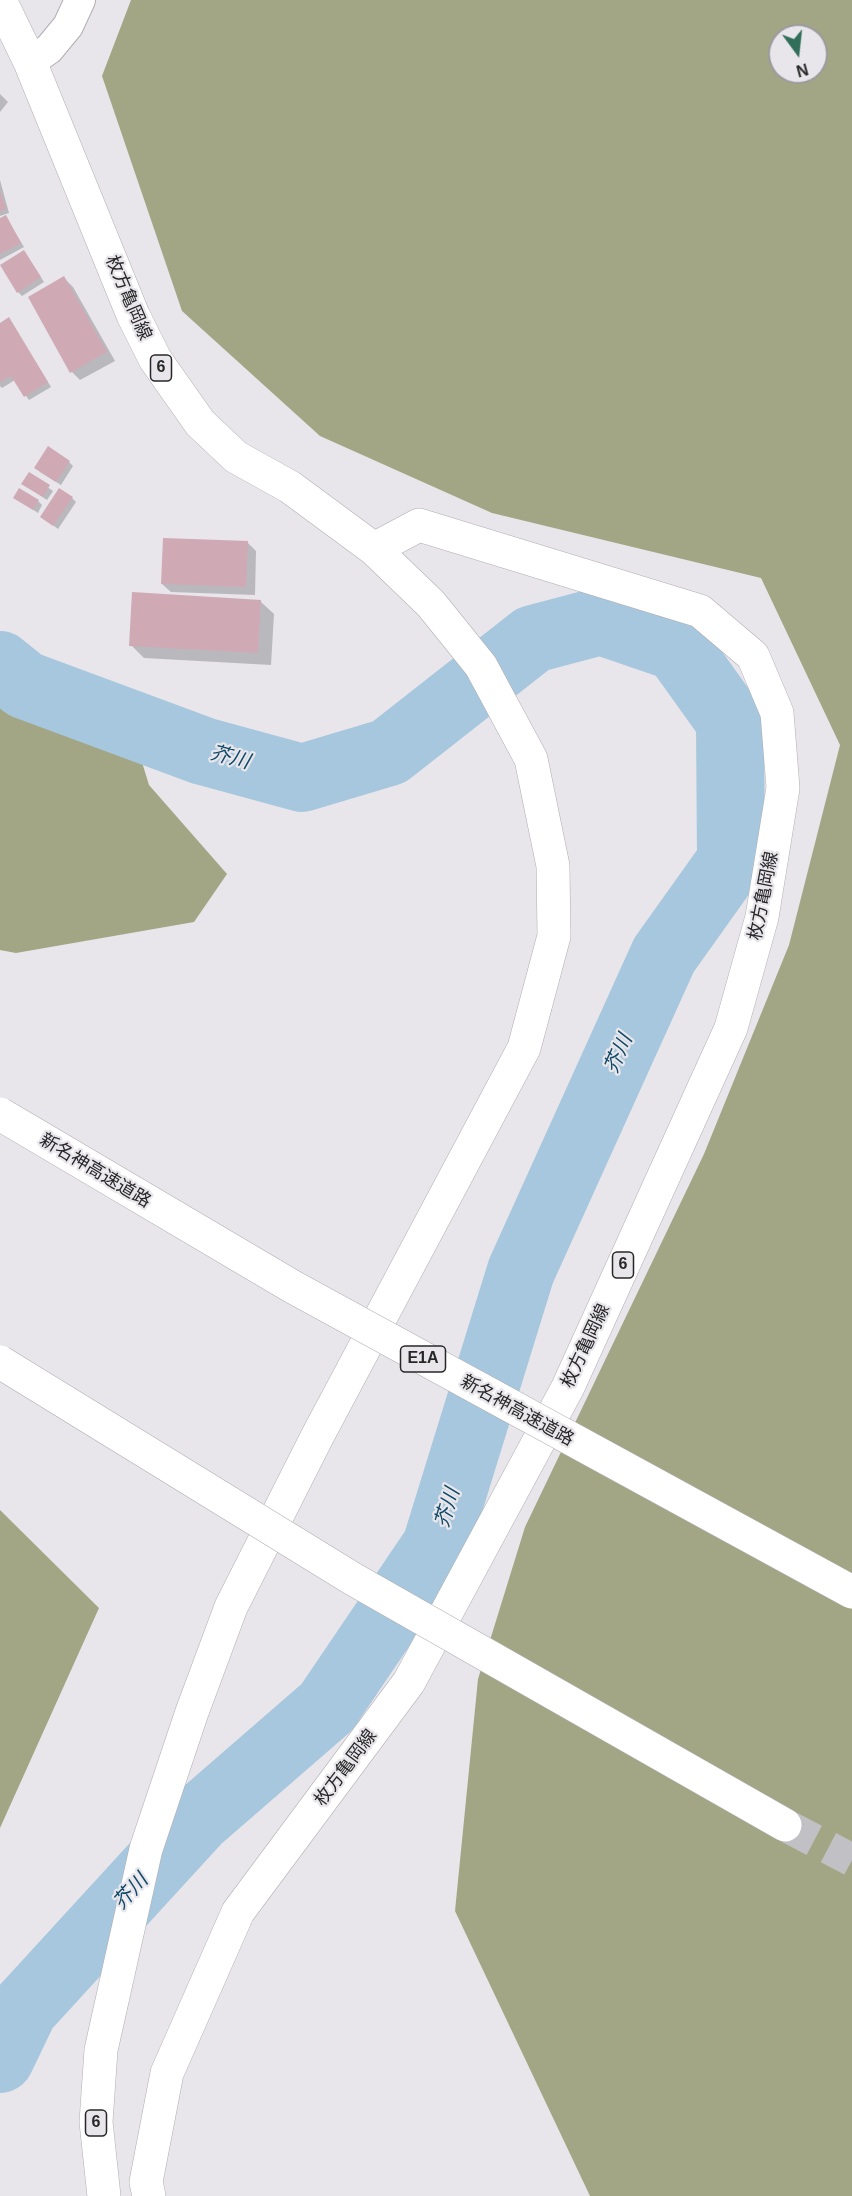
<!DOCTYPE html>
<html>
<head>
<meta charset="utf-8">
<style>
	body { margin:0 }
	#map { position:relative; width:852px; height:2196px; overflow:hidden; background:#e8e6eb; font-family:Arial,sans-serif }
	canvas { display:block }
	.north { position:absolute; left:768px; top:24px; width:60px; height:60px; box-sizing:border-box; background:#e8e6eb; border:2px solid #9b9a9d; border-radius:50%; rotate:165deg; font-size:16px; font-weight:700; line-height:24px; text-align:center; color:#272728 }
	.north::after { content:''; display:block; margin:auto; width:21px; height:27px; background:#316f5b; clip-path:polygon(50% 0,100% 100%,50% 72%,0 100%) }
</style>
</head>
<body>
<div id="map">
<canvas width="852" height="2196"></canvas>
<div class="north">N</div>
</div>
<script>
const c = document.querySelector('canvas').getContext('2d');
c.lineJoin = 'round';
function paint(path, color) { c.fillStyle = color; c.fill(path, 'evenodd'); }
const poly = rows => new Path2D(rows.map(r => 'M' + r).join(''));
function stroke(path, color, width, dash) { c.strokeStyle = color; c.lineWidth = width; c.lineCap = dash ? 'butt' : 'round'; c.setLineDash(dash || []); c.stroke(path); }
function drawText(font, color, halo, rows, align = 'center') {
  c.font = font + ' Arial,"Noto Sans JP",sans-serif'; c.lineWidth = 4.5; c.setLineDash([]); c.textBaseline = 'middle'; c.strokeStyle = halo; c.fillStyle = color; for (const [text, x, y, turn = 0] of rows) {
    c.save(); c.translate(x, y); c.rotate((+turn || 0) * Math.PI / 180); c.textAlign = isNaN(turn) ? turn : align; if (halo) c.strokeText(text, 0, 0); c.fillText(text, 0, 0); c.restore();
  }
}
paint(poly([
	[131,0,852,0,852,2196,590,2196,455,1911,478,1679,525,1527,704,1154,789,945,840,745,761,578,492,513,320,436,182,311,102,76],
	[780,36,816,36,816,72,780,72],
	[0,637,129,720,149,785,227,874,194,922,16,953,0,950],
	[0,1510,99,1608,0,1828]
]), '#a3a684');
paint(poly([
	[0,94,8,102,0,112],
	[0,180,9,213,0,216],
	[6,217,24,247,0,260,0,220],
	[24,251,44,282,22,296,18,292],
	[64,278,73,287,115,361,80,380,72,372],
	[9,319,51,387,29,400,15,380,2,388,0,386,0,325],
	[69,462,73,466,61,485,40,472],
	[29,474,53,491,47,500,27,487],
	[15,498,38,501,42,505,38,513],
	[72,498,76,502,58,529,42,517],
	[247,542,256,551,255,595,171,592,162,584],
	[261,602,274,614,271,665,144,658,131,645]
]), '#0003');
stroke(poly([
	[0,665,25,685,203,751,302,778,389,752,533,639,601,621,677,647,730,721,731,861,664,955,521,1271,436,1546,327,1707,198,1819,24,2009,0,2059]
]), '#a6c7dd', 68);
paint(poly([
	[0,191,6,209,0,211],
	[6,215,21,243,0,254,0,218],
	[24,250,41,277,17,293,0,265],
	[64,276,107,352,70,373,28,297],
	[9,317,48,382,24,397,11,376,0,382,0,323],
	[48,446,70,461,56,482,34,468],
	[29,472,50,485,43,497,21,484],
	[19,488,39,500,33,510,13,498],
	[59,488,73,497,53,526,40,517],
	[163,538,248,541,246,587,161,584],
	[132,592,261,600,258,653,129,646]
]), '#cfa9b4');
stroke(poly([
	[785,1825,852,1860]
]), '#c1c0c4', 33, [33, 16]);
const street = poly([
	[30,62,49,49,68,26,80,0]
]);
const primary = poly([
	[0,0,30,62,133,315,155,359,200,423,236,457,290,487,374,549,431,604,481,666,531,759,553,866,554,936,524,1048,318,1435,231,1607,192,1712,146,1849,101,2050,96,2122,104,2196],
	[149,2196,146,2182,167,2073,238,1912,409,1682,568,1387,731,1028,762,917,783,788,777,713,753,656,700,611,419,525,374,549]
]);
stroke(street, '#b0aeb3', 32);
stroke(primary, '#b0aeb3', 34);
stroke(street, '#fff', 30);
stroke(primary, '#fff', 33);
const highwayBridge = poly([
	[0,1114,293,1287,852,1592],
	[0,1362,353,1579,785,1825]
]);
stroke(highwayBridge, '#b0aeb3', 34, []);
stroke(highwayBridge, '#fff', 33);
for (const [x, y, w] of [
	[161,368,21],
	[623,1265,21],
	[423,1359,45],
	[96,2123,21]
]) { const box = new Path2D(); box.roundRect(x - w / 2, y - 13, w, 26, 4.5); c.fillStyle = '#e8e6eb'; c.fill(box); stroke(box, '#272728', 1.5); }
drawText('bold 16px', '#272728', null, [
	["6",161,368],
	["6",623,1265],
	["E1A",423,1359],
	["6",96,2123]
]);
drawText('18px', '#272728', '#e8e6eb', [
	["枚方亀岡線",128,298,67],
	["枚方亀岡線",764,896,-79],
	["新名神高速道路",95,1171,31],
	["枚方亀岡線",586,1346,-65],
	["新名神高速道路",517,1411,29],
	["枚方亀岡線",346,1768,-53]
]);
drawText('italic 20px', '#0e4968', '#e8e6eb', [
	["芥川",230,758,15],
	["芥川",619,1054,-66],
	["芥川",448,1508,-73],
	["芥川",131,1892,-48]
]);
</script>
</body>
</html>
